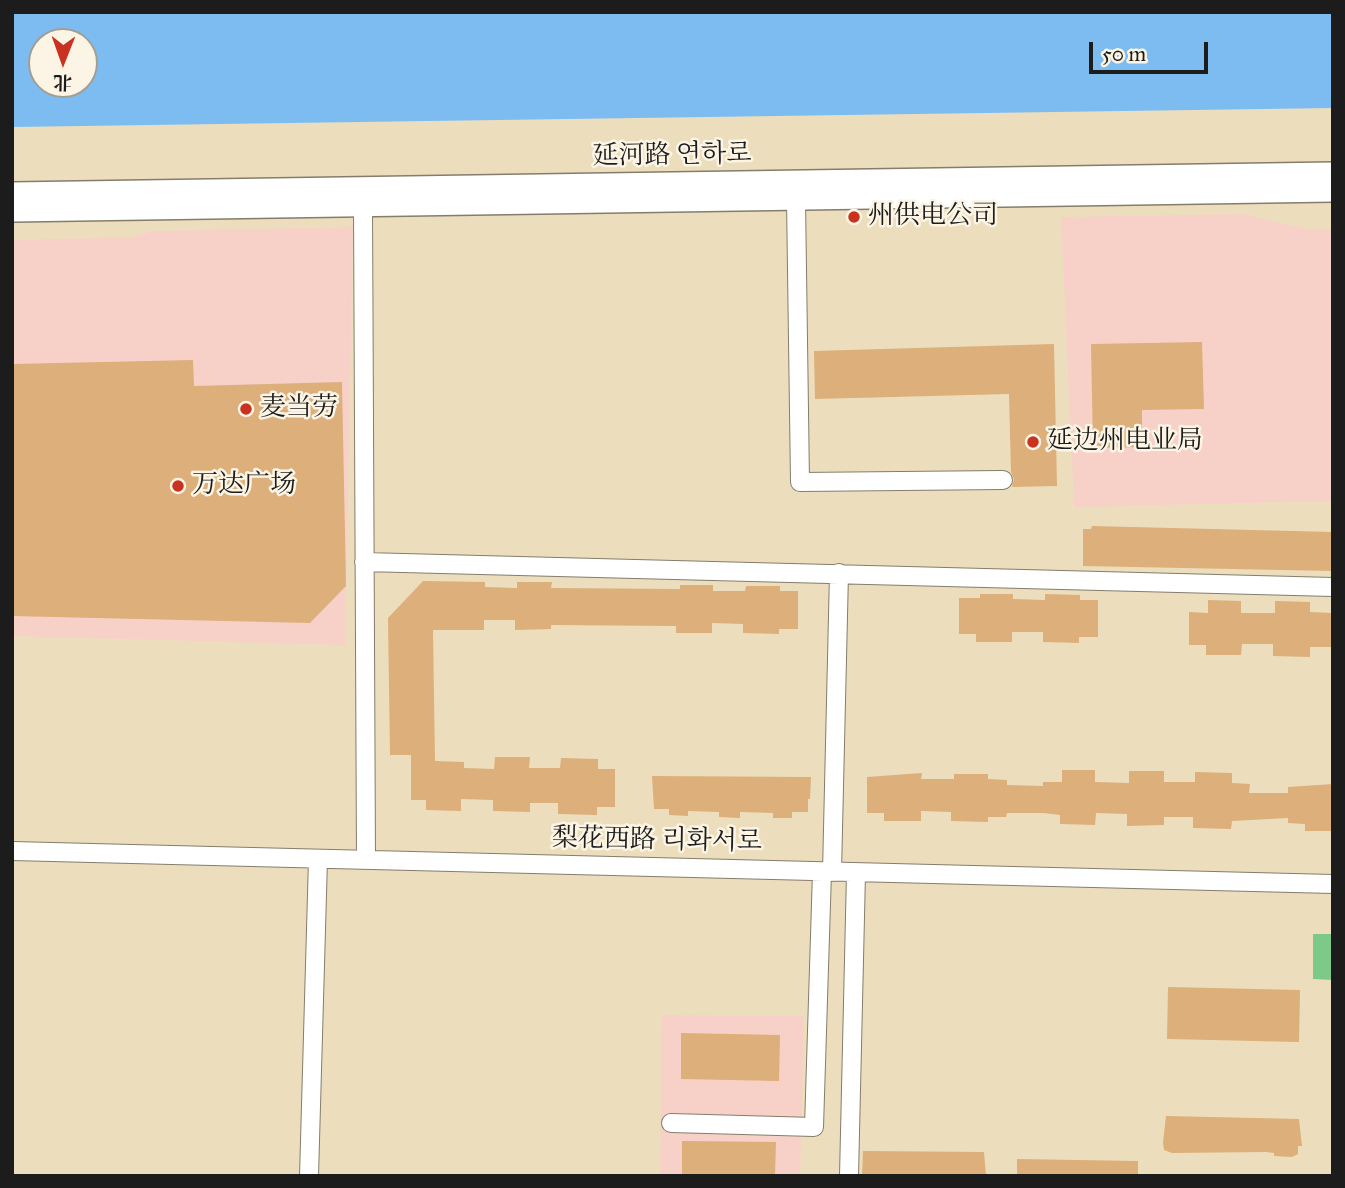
<!DOCTYPE html>
<html>
<head>
<meta charset="utf-8">
<style>
	body { margin:0 }
	#map { position:relative; width:1345px; height:1188px; overflow:hidden; background:#ecdebc; font-family:"IM FELL Great Primer","Noto Serif SC",serif }
	canvas { display:block }
	.frame { position:absolute; inset:0; border:14px solid #1c1c1c; pointer-events:none }
	.north { position:absolute; left:28px; top:28px; width:70px; height:70px; box-sizing:border-box; background:#fcf5e5; border:2px solid #a29e95; border-radius:50%; rotate:181deg; font-size:19px; font-weight:700; line-height:28px; text-align:center; color:#1c1c1c }
	.north::after { content:''; display:block; margin:auto; width:24px; height:32px; background:#c8321e; clip-path:polygon(50% 0,100% 100%,50% 72%,0 100%) }
	.scale { position:absolute; left:1089px; top:42px; width:119px; height:32px; box-sizing:border-box; border:4px solid #1c1c1c; border-top:0; padding-left:9px; font-size:21px; line-height:24px; white-space:nowrap; color:#1c1c1c; -webkit-text-stroke:5px #fcf5e5; paint-order:stroke }
</style>
</head>
<body>
<div id="map">
<canvas width="1345" height="1188"></canvas>
<div class="frame"></div>
<div class="north">北</div>
<div class="scale">50 m</div>
</div>
<script>
const c = document.querySelector('canvas').getContext('2d');
c.lineJoin = 'round';
function paint(path, color) { c.fillStyle = color; c.fill(path, 'evenodd'); }
const poly = rows => new Path2D(rows.map(r => 'M' + r).join(''));
function stroke(path, color, width, dash) { c.strokeStyle = color; c.lineWidth = width; c.lineCap = dash ? 'butt' : 'round'; c.setLineDash(dash || []); c.stroke(path); }
function drawText(font, color, halo, rows, align = 'center') {
  c.font = font + ' "IM FELL Great Primer","Noto Serif SC","Noto Serif KR",serif'; c.lineWidth = 5; c.setLineDash([]); c.textBaseline = 'middle'; c.strokeStyle = halo; c.fillStyle = color; for (const [text, x, y, turn = 0] of rows) {
    c.save(); c.translate(x, y); c.rotate((+turn || 0) * Math.PI / 180); c.textAlign = isNaN(turn) ? turn : align; if (halo) c.strokeText(text, 0, 0); c.fillText(text, 0, 0); c.restore();
  }
}
paint(poly([
	[1241,214,1308,229,1333,230,1333,501,1074,507,1061,217],
	[353,227,345,645,12,636,12,240,134,237,153,231],
	[662,1015,804,1016,800,1176,660,1176]
]), '#f7d1c8');
paint(poly([
	[1313,934,1333,934,1333,980,1313,979]
]), '#7cc988');
paint(poly([
	[12,12,1333,12,1333,108,12,127],
	[42,42,84,42,84,84,42,84]
]), '#7dbcf1');
paint(poly([
	[1202,342,1204,409,1142,410,1142,447,1093,448,1091,344],
	[1054,344,1057,486,1012,487,1014,479,1011,472,1009,394,815,399,814,351],
	[193,360,194,386,342,382,346,586,310,623,12,616,12,364],
	[1092,526,1333,532,1333,571,1083,566,1083,529,1091,529],
	[423,581,485,582,485,587,517,588,517,582,552,582,551,588,680,589,680,585,713,585,713,591,745,591,746,586,780,586,780,591,798,591,798,629,779,629,779,634,743,633,743,624,712,623,712,633,676,633,676,626,551,625,551,629,515,630,515,620,484,620,484,630,433,630,435,761,464,762,464,768,494,769,495,757,530,757,529,768,560,768,561,758,598,759,598,769,615,769,615,807,597,807,597,815,558,814,558,803,530,803,530,812,493,811,493,800,461,799,461,811,426,810,426,800,411,800,411,755,390,755,388,618],
	[980,594,1013,594,1013,599,1045,600,1045,594,1080,595,1080,600,1098,600,1098,637,1079,637,1079,643,1043,642,1043,632,1012,632,1012,642,976,642,976,634,959,634,959,598,980,598],
	[1208,600,1241,601,1241,613,1275,613,1275,601,1310,602,1310,612,1333,613,1333,647,1310,647,1310,657,1273,656,1273,644,1242,644,1241,655,1206,655,1206,645,1189,645,1189,612,1208,613],
	[1062,770,1095,770,1095,782,1129,783,1129,771,1164,771,1164,782,1195,782,1195,772,1232,773,1232,783,1250,784,1249,793,1288,793,1288,787,1333,784,1333,831,1305,831,1305,824,1288,823,1288,818,1232,821,1231,829,1193,828,1193,817,1164,817,1164,825,1127,826,1127,814,1096,813,1095,825,1060,824,1060,815,1043,813,1007,813,1006,817,988,817,988,822,951,821,951,812,921,811,921,821,884,821,884,813,867,813,867,777,922,773,921,779,954,779,954,774,988,774,988,779,1007,780,1007,785,1043,786,1043,782,1062,782],
	[652,776,811,777,810,799,808,799,808,812,792,812,792,818,773,818,773,813,740,812,740,818,719,817,719,812,688,811,688,816,669,815,669,809,654,809],
	[1168,987,1300,990,1299,1042,1167,1039],
	[681,1033,780,1035,779,1081,681,1079],
	[1166,1116,1299,1119,1302,1146,1298,1146,1298,1154,1292,1157,1274,1156,1274,1153,1266,1152,1172,1153,1164,1150,1163,1142],
	[682,1141,776,1142,775,1176,682,1176],
	[863,1151,984,1152,986,1176,862,1176],
	[1017,1159,1138,1161,1138,1176,1017,1176]
]), '#ddaf7a');
const minor = poly([
	[796,199,800,482,1003,480],
	[363,206,366,860],
	[364,562,1333,587],
	[12,851,1333,884],
	[832,872,839,573],
	[671,1123,814,1127,822,872],
	[309,1176,318,859],
	[849,1176,856,873]
]);
const major = poly([
	[12,193,1333,173],
	[12,211,1333,191]
]);
stroke(minor, '#847d6c', 20);
stroke(major, '#847d6c', 24);
stroke(minor, '#fff', 18);
stroke(major, '#fff', 21);
for (const [x, y, r, color] of [
	[854,217,7,"#c8321e"],
	[246,409,7,"#c8321e"],
	[1033,442,7,"#c8321e"],
	[178,486,7,"#c8321e"]
]) { const dot = new Path2D(); dot.arc(x, y, r, 0, 2 * Math.PI); c.fillStyle = color; c.fill(dot); stroke(dot, '#fcf5e5', 2.5); }
drawText('26px', '#1c1c1c', '#fcf5e5', [
	["延河路 연하로",672,156,-1],
	["梨花西路 리화서로",657,841,1]
]);
drawText('26px', '#1c1c1c', '#fcf5e5', [
	["州供电公司",868,217],
	["麦当劳",260,409],
	["延边州电业局",1047,442],
	["万达广场",192,486]
], 'left');
</script>
</body>
</html>
